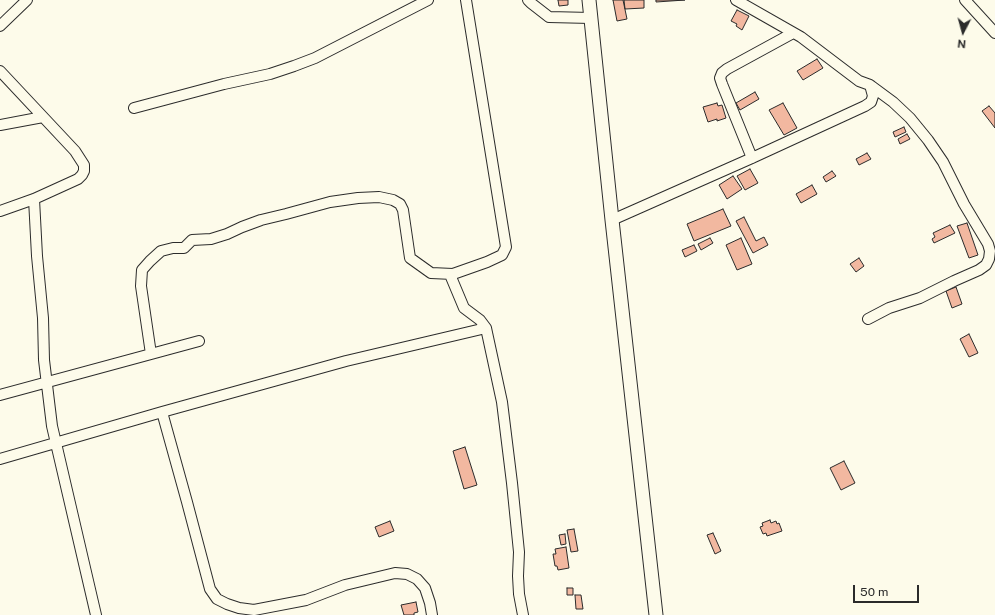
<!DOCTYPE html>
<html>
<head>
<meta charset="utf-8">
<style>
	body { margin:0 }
	#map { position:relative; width:995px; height:615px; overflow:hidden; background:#fdfbea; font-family:"Public Sans",sans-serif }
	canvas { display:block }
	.north { position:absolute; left:943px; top:12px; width:40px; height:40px; -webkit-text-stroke:3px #fdfbea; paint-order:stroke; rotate:186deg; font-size:11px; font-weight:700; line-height:16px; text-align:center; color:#2b2b2b }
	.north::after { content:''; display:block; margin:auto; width:14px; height:18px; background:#2b2b2b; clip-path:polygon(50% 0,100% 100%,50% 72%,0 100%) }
	.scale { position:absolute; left:853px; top:585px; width:66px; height:18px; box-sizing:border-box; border:2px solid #2b2b2b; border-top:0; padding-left:5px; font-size:12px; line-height:14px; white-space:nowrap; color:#2b2b2b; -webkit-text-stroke:3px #fdfbea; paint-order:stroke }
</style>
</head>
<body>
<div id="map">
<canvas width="995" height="615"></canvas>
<div class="north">N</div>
<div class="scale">50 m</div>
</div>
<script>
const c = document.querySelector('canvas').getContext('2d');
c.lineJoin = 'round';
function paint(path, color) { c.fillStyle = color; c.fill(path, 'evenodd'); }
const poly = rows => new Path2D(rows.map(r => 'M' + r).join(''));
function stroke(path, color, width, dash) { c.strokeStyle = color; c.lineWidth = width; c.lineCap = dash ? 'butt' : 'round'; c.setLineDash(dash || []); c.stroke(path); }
const building = poly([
	[558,0,568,0,568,5,559,6,558,0],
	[613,0,623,0,627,19,617,21,613,0],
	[624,0,644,0,644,8,625,9,624,0],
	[656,0,685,0,656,2,656,0],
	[737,10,749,16,742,30,736,26,737,24,731,21,737,10],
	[817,59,823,68,803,80,797,71,817,59],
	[755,92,759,99,740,110,736,103,755,92],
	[717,103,718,106,722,105,726,118,717,121,717,119,708,122,703,107,717,103],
	[783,103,797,128,784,135,769,110,783,103],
	[989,106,995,113,995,128,982,111,989,106],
	[904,127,906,132,895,137,893,132,904,127],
	[907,134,910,139,900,144,898,139,907,134],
	[867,153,871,159,859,165,856,159,867,153],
	[750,169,758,183,745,190,737,176,750,169],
	[832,171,836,176,826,182,823,177,832,171],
	[733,176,742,189,727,199,719,185,733,176],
	[812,185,817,194,801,203,796,194,812,185],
	[723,209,731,226,694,241,687,224,723,209],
	[744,217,756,241,764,237,768,245,753,253,736,221,744,217],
	[967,223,978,255,969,258,957,226,967,223],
	[950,225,955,233,934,243,932,239,935,237,933,233,950,225],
	[710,238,713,243,701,250,698,244,710,238],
	[741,238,752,264,737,270,726,245,741,238],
	[694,245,697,251,685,257,682,250,694,245],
	[859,258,864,266,856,272,850,264,859,258],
	[956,287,962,304,952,308,946,291,956,287],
	[969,334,978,353,969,357,960,339,969,334],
	[465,447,477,485,464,489,453,451,465,447],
	[844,461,855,483,841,490,830,468,844,461],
	[770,520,771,523,776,521,777,524,779,523,782,531,767,536,766,533,763,534,760,527,763,526,762,523,770,520],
	[390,521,394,531,379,537,375,527,390,521],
	[574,529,578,551,571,552,567,530,574,529],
	[713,533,721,551,715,554,707,535,713,533],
	[565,534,566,544,561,545,559,535,565,534],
	[566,547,569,568,558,570,557,566,555,566,553,554,556,554,555,549,566,547],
	[567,588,573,588,573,595,567,595,567,588],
	[575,595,581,595,583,609,576,609,575,595],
	[416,602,418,612,414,613,414,615,404,615,401,605,416,602]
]);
paint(building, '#f2b8a0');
stroke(building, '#2b2b2b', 1);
const minor = poly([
	[466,0,506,247,502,255,487,262,453,274,451,277,464,308,480,320,486,328,502,402,512,483,518,542,519,552,518,576,519,594,523,615],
	[528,0,531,3,549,17,591,18],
	[965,0,995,33],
	[0,26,27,0],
	[0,71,75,151,84,165,84,171,82,175,78,179,34,199,0,211],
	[134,108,224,84,270,74,294,66,315,58,428,0],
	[0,125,43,117],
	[752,158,722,84,720,78,722,73,727,69,793,33],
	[34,199,37,256,43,318,44,360,52,426,96,615],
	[612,220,752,158,865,106,871,102,873,96,870,85,859,81,801,37,736,0],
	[868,319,889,308,920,298,954,281,979,270,986,265,989,259,990,251,988,244,964,204,943,162,928,140,910,118,893,102,870,85],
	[151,354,141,286,142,270,150,261,161,251,173,248,184,248,192,240,211,239,227,234,242,227,261,220,286,214,330,202,358,198,379,197,393,200,400,204,403,210,410,258,431,273,453,274],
	[0,395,199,341],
	[162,412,187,502,210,589,217,599,227,604,239,608,254,610,306,600,345,585,395,573,407,574,417,579,425,588,430,603,432,615],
	[0,459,162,412,346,361,486,328]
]);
const major = poly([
	[589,0,612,220,656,615]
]);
stroke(minor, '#2b2b2b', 12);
stroke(major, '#2b2b2b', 15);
stroke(minor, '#fdfbea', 10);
stroke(major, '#fdfbea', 13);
</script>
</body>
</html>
